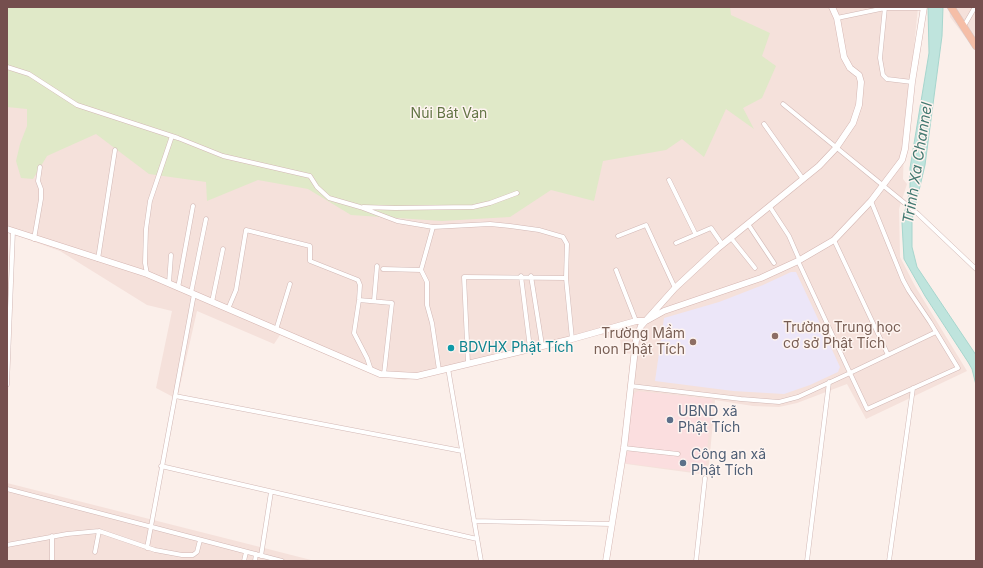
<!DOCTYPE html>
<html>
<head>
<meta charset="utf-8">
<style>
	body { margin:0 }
	#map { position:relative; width:983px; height:568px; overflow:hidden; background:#fbefea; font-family:Inter,sans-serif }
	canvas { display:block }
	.frame { position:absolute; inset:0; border:8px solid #754f4e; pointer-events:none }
</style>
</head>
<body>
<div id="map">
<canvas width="983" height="568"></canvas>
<div class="frame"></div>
</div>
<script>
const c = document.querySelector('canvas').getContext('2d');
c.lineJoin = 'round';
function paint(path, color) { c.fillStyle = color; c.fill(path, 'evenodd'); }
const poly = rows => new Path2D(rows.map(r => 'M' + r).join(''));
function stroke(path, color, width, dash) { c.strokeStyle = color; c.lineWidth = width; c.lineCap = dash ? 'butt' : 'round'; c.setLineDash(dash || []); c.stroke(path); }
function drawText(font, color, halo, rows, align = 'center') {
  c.font = font + ' Inter,sans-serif'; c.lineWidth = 3; c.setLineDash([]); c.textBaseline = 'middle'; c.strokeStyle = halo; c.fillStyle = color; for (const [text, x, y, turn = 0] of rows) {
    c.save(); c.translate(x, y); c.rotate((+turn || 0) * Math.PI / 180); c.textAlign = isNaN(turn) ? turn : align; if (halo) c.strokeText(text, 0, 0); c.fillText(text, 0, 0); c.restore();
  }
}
paint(poly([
	[7,7,918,7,904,148,903,179,907,184,899,209,900,257,915,286,967,371,866,419,847,384,797,403,779,407,753,406,715,400,708,475,619,463,631,354,622,352,620,339,606,337,600,334,439,374,405,380,375,375,280,335,274,344,197,311,177,399,156,388,172,311,147,305,60,251,7,232],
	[949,7,976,7,976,39,966,38,950,17],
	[7,483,268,549,315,561,7,561]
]), '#f5e1db');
paint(poly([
	[638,391,712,399,705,473,624,463,626,453,629,451,629,445,627,441,633,394]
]), '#fbdedf');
paint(poly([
	[791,272,796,272,812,306,840,367,838,372,810,385,784,394,733,391,655,381,664,318,719,302,763,285]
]), '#ece6f8');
paint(poly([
	[7,7,730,7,731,15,770,33,762,56,776,66,762,98,743,108,754,129,726,109,704,157,682,139,666,150,603,161,594,201,551,190,510,217,442,221,351,215,308,189,258,180,207,201,206,182,149,174,96,134,47,156,33,179,21,178,16,161,20,144,27,126,27,109,7,107]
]), '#e0e9c8');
const water = poly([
	[928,7,943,7,942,36,925,165,912,220,912,247,917,267,976,355,976,385,972,369,968,362,925,296,904,259,902,223,910,190,910,168,929,53,928,7]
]);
paint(water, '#bfe4dd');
stroke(water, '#a6d5cd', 1);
const street = poly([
	[885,7,880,58,883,75,887,79,912,82],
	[837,18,885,8,924,8],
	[964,26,975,7],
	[7,67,29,74,77,105,178,138,223,156,310,176,317,187,329,198,360,207,397,221,433,227,490,224,510,226,539,230,563,237,567,244,566,278,572,339],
	[783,104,918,214,976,269],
	[764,124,803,179],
	[669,180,695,233],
	[871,201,903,280,909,291,930,322,958,368,867,409,850,373,936,332],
	[363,207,395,208,473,207,490,203,517,193],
	[770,207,789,236,799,259],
	[748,224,774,263],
	[433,227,421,270,427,282,427,305,432,323,439,370],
	[618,236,646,225,675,288],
	[731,238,755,268],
	[34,239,41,199,41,189,38,181,40,167],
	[834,240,888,355],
	[676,243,711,228,722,244],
	[98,259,115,150],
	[383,269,421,270],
	[616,270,636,321],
	[147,274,145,263,146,229,150,201,172,136],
	[521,276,530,348],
	[531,276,542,345],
	[169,283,171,255],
	[178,288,193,206],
	[191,293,206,219],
	[359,300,392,303,384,374],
	[374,301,377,266],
	[212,302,223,249],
	[228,309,236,290,246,230,310,246,310,261,358,280,360,285,359,300,354,333,367,358,371,370],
	[276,330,290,284],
	[468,363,464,277,566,278],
	[448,368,481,561],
	[7,385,13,231],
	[631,386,741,399,779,402,798,397,850,373,798,261],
	[175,396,462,451],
	[624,448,678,454],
	[161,466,477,539],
	[7,489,282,561],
	[474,521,611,524],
	[52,536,52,561],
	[7,545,67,534,99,531,155,550,182,555,193,555,197,552,200,540],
	[147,548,194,294],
	[95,552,99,531],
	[261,556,271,492],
	[244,561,246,552],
	[255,561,256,554],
	[696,561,705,478],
	[807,561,829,382],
	[889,561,913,388]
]);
const secondary = poly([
	[7,229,147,274,380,374,417,376,572,339,636,321,646,321,664,311,761,278,798,261,834,240,871,201,902,160,905,149,912,82,924,7],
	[606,561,624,448,636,340,641,326,675,288,717,249,819,166,836,148,853,123,859,105,861,82,859,75,850,68,844,57,837,18,832,7]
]);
const primary = poly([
	[951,7,976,46]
]);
stroke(street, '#d2b8b5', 5);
stroke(secondary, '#d5b6b2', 7);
stroke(primary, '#d6caca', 8);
stroke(street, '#fff', 4);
stroke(secondary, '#fff', 6);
stroke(primary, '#f5bea7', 7);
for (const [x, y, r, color] of [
	[775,336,4,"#8d6e63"],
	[693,342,4,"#8d6e63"],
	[451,348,4,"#0f9aa8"],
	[670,420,4,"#5c6f8a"],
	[683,463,4,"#5c6f8a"]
]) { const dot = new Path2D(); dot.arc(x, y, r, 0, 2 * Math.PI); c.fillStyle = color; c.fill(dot); stroke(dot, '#fef4f0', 1.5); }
drawText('14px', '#627444', '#fef4f0', [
	["Núi Bát Vạn",449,114]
]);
drawText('14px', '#785e54', '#fef4f0', [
	["Trường Trung học",783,328],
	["cơ sở Phật Tích",783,344],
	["Trường Mầm",685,334,"right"],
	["non Phật Tích",685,350,"right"]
], 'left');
drawText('14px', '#0d838f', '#fef4f0', [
	["BDVHX Phật Tích",459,348]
], 'left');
drawText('14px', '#4e5e75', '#fef4f0', [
	["UBND xã",678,412],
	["Phật Tích",678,428],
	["Công an xã",691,455],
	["Phật Tích",691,471]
], 'left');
drawText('italic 15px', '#427870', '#fef4f0', [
	["Trinh Xa Channel",918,163,-81]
]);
</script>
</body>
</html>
